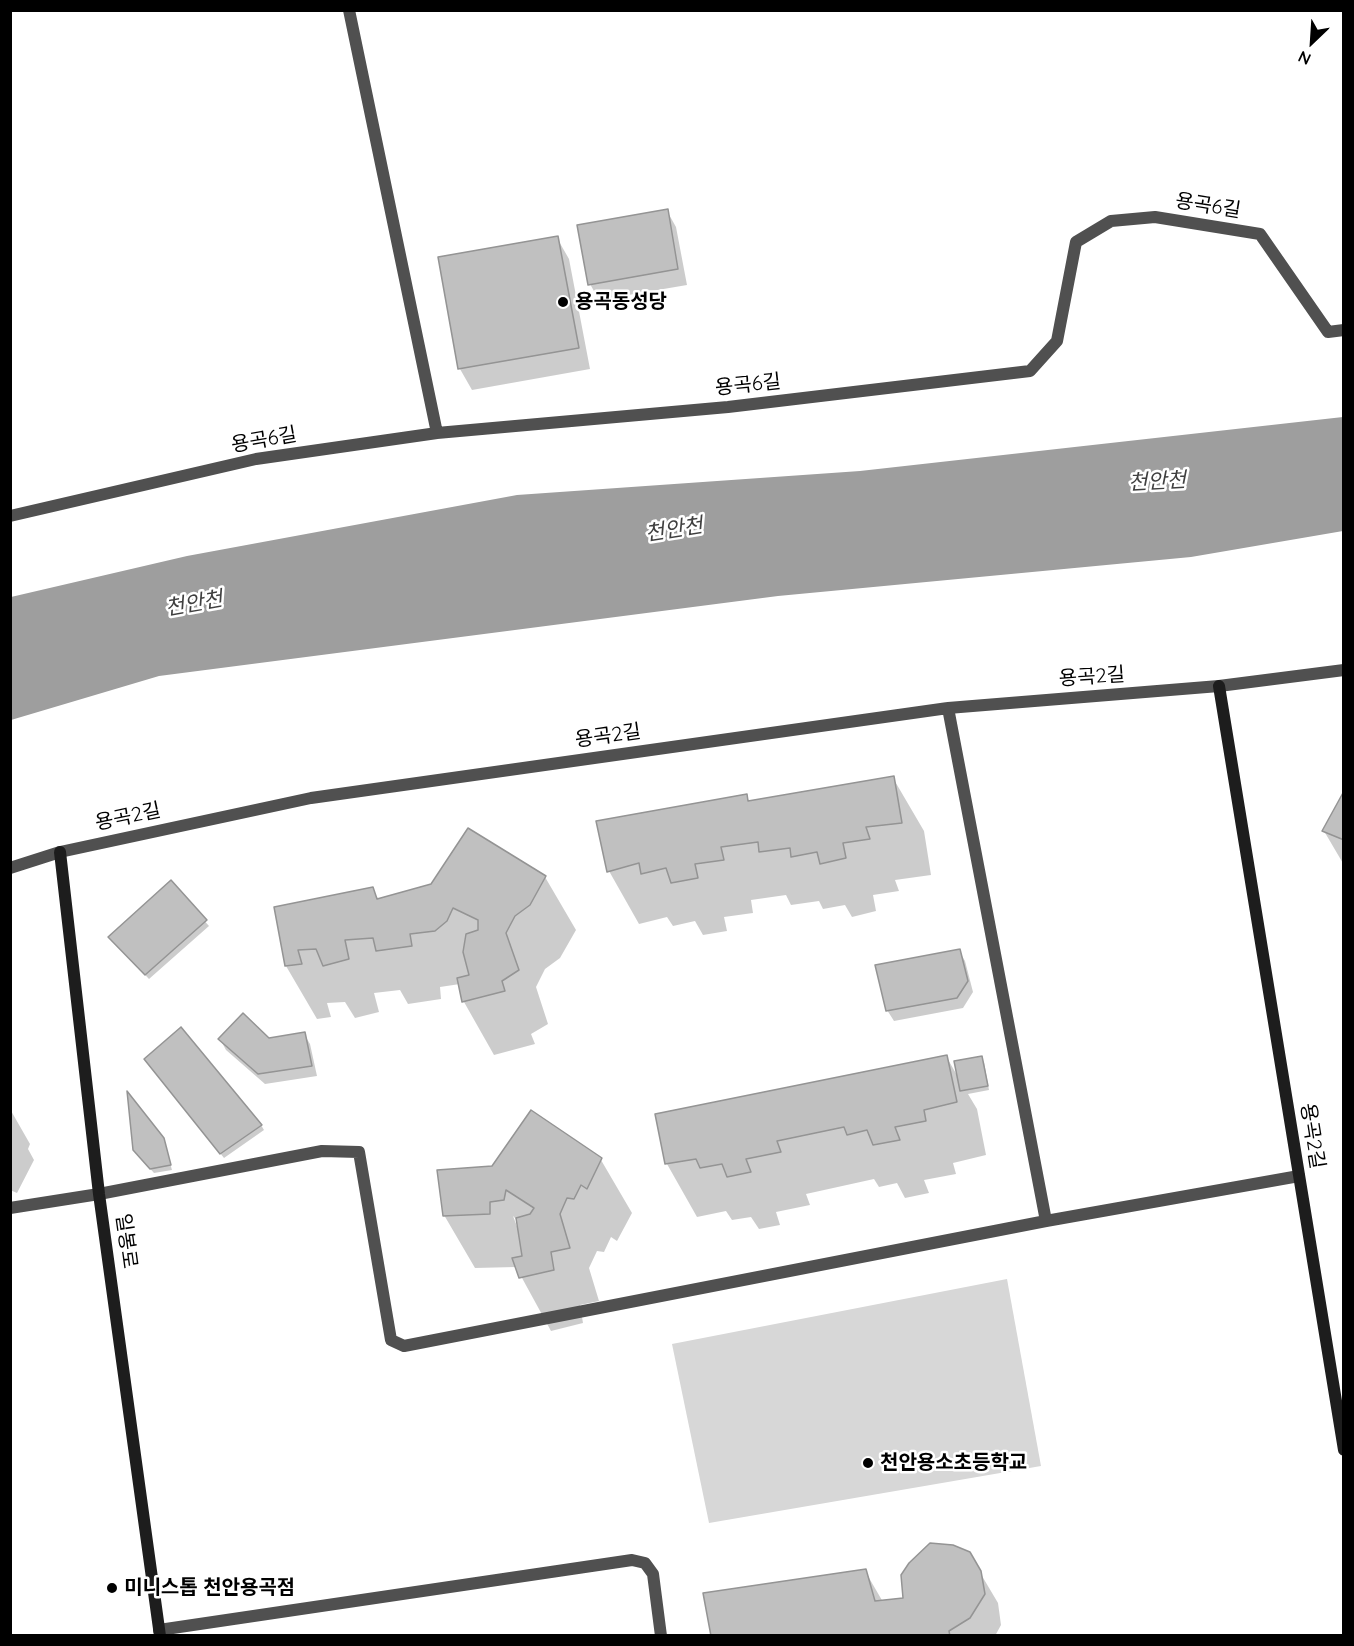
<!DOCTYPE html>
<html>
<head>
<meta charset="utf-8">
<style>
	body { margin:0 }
	#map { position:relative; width:1354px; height:1646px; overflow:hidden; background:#fff; font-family:Quicksand,sans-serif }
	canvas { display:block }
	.frame { position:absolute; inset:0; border:12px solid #000; pointer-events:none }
	.north { position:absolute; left:1282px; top:12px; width:60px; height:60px; -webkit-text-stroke:4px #fff; paint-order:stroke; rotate:205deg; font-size:16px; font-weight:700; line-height:24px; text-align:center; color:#000 }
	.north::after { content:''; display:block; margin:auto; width:21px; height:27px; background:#000; clip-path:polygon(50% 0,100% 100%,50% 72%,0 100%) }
</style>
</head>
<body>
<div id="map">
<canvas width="1354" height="1646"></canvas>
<div class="frame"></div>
<div class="north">N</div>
</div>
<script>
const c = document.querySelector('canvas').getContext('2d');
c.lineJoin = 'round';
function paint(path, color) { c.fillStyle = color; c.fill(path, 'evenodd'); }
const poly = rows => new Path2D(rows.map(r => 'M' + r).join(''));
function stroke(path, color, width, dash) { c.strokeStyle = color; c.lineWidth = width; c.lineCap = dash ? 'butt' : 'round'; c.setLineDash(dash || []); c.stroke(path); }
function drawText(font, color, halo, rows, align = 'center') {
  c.font = font + ' Quicksand,"Noto Sans KR",sans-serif'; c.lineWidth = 5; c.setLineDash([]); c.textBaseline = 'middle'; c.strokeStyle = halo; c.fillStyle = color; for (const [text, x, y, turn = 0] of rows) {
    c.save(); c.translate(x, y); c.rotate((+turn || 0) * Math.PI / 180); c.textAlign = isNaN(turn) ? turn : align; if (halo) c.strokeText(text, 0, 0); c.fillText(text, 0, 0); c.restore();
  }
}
paint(poly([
	[1007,1279,1041,1466,709,1523,672,1344]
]), '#d7d7d7');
paint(poly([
	[1343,417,1343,531,1191,557,778,596,159,676,11,720,11,597,187,556,517,495,860,471]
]), '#9e9e9e');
paint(poly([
	[667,211,676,227,687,285,599,300,590,284],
	[557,238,569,259,590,369,472,390,460,369,440,258],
	[893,778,924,831,931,875,895,880,899,891,873,895,876,911,852,917,845,905,823,909,819,901,791,905,786,895,751,900,753,913,724,917,727,931,703,935,695,921,673,926,667,917,639,924,609,871,746,796,750,802],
	[1344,794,1344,865,1324,831],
	[545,877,576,930,560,958,545,969,536,987,548,1024,531,1034,535,1044,494,1055,464,1002,460,984,440,987,441,999,408,1004,400,990,374,993,379,1012,355,1018,345,1002,327,1003,331,1017,317,1019,286,966,275,908,372,889,379,900],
	[170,882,209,926,149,979,110,938],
	[959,951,965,961,973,992,963,1008,894,1021,887,1010],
	[304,1034,310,1044,317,1076,265,1084,226,1050,220,1039,269,1039],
	[946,1056,958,1077,981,1057,984,1062,989,1090,968,1094,977,1109,986,1155,953,1163,956,1174,924,1180,929,1193,905,1198,897,1183,879,1187,874,1179,806,1194,810,1205,776,1212,780,1225,759,1229,751,1217,732,1220,726,1211,697,1217,667,1164],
	[148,1064,261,1125,264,1130,224,1158],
	[10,1109,30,1144,28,1149,34,1160,17,1193,10,1190],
	[163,1139,172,1170,154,1173,138,1155],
	[601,1160,632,1213,617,1241,611,1237,604,1252,597,1251,589,1268,599,1301,580,1305,583,1323,551,1331,516,1267,475,1268,444,1215,439,1172],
	[513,1216,518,1221,518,1229],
	[969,1554,998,1603,1001,1625,995,1636,713,1636,865,1571,883,1602,904,1599]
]), '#0003');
const building = poly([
	[668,209,678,269,588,285,577,225,668,209],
	[558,236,579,348,458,369,438,257,558,236],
	[894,776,902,823,866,827,870,839,843,843,846,858,820,864,817,852,791,857,790,848,759,852,758,842,721,847,724,860,695,864,698,878,671,883,666,868,641,874,639,863,607,872,596,821,747,794,748,801,894,776],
	[1344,791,1344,840,1322,831,1344,791],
	[468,828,546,876,530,905,515,916,506,933,519,970,502,981,505,991,462,1002,457,978,469,975,463,952,466,934,478,930,478,920,453,908,447,921,435,931,410,934,412,946,376,951,373,938,345,940,349,959,323,966,316,949,298,950,302,964,285,966,274,907,373,887,377,899,431,884,468,828],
	[171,880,207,920,145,975,108,937,171,880],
	[960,949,968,981,957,998,886,1011,875,965,960,949],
	[243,1013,269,1038,305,1032,312,1066,258,1074,218,1039,243,1013],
	[181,1027,262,1125,220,1154,144,1059,181,1027],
	[947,1055,957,1102,924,1110,926,1121,895,1127,900,1140,873,1145,867,1130,847,1135,844,1127,777,1141,781,1152,746,1159,751,1172,727,1177,722,1164,700,1168,696,1159,665,1164,655,1114,947,1055],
	[982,1056,988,1086,960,1091,954,1061,982,1056],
	[127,1091,164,1138,171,1165,150,1169,133,1150,127,1091],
	[531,1110,602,1158,587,1189,581,1185,574,1199,567,1198,560,1214,570,1248,551,1252,554,1270,519,1278,512,1258,522,1256,516,1218,530,1214,534,1208,506,1190,504,1200,490,1202,490,1214,443,1216,437,1170,492,1166,531,1110],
	[930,1543,953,1545,970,1552,981,1571,985,1594,970,1618,949,1631,950,1636,711,1636,703,1593,866,1569,875,1601,903,1598,901,1575,909,1563,930,1543]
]);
paint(building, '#c0c0c0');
stroke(building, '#949494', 1.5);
stroke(poly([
	[349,10,437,433],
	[10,516,256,459,437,433,728,407,1030,371,1057,341,1076,242,1111,221,1155,217,1260,234,1328,332,1344,330]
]), '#505050', 12);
stroke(poly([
	[948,708,1046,1221],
	[10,868,60,852,311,798,948,708,1219,686,1344,670],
	[10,1208,99,1194,322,1151,359,1152,391,1340,404,1346,1046,1221,1299,1176],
	[159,1630,632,1560,645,1563,653,1574,661,1636]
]), '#505050', 12);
stroke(poly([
	[1219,686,1344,1450],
	[60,852,99,1194,160,1636]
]), '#1d1d1d', 12);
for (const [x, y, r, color] of [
	[563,302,6,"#000"],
	[868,1463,6,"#000"],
	[112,1588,6,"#000"]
]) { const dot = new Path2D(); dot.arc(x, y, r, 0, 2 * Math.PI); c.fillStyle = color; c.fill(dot); stroke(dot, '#fff', 2); }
drawText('20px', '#000', '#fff', [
	["용곡6길",1208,206,9],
	["용곡6길",748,385,-6],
	["용곡6길",264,440,-10],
	["용곡2길",1092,677,-4],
	["용곡2길",608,736,-8],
	["용곡2길",128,817,-12],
	["용곡2길",1312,1136,81],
	["일봉로",126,1241,82]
]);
drawText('bold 20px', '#000', '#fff', [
	["용곡동성당",575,302],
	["천안용소초등학교",880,1463],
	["미니스톱 천안용곡점",124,1588]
], 'left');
drawText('italic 21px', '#3f3f3f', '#fff', [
	["천안천",1157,482,-3],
	["천안천",674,530,-9],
	["천안천",194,604,-10]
]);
</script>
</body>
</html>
